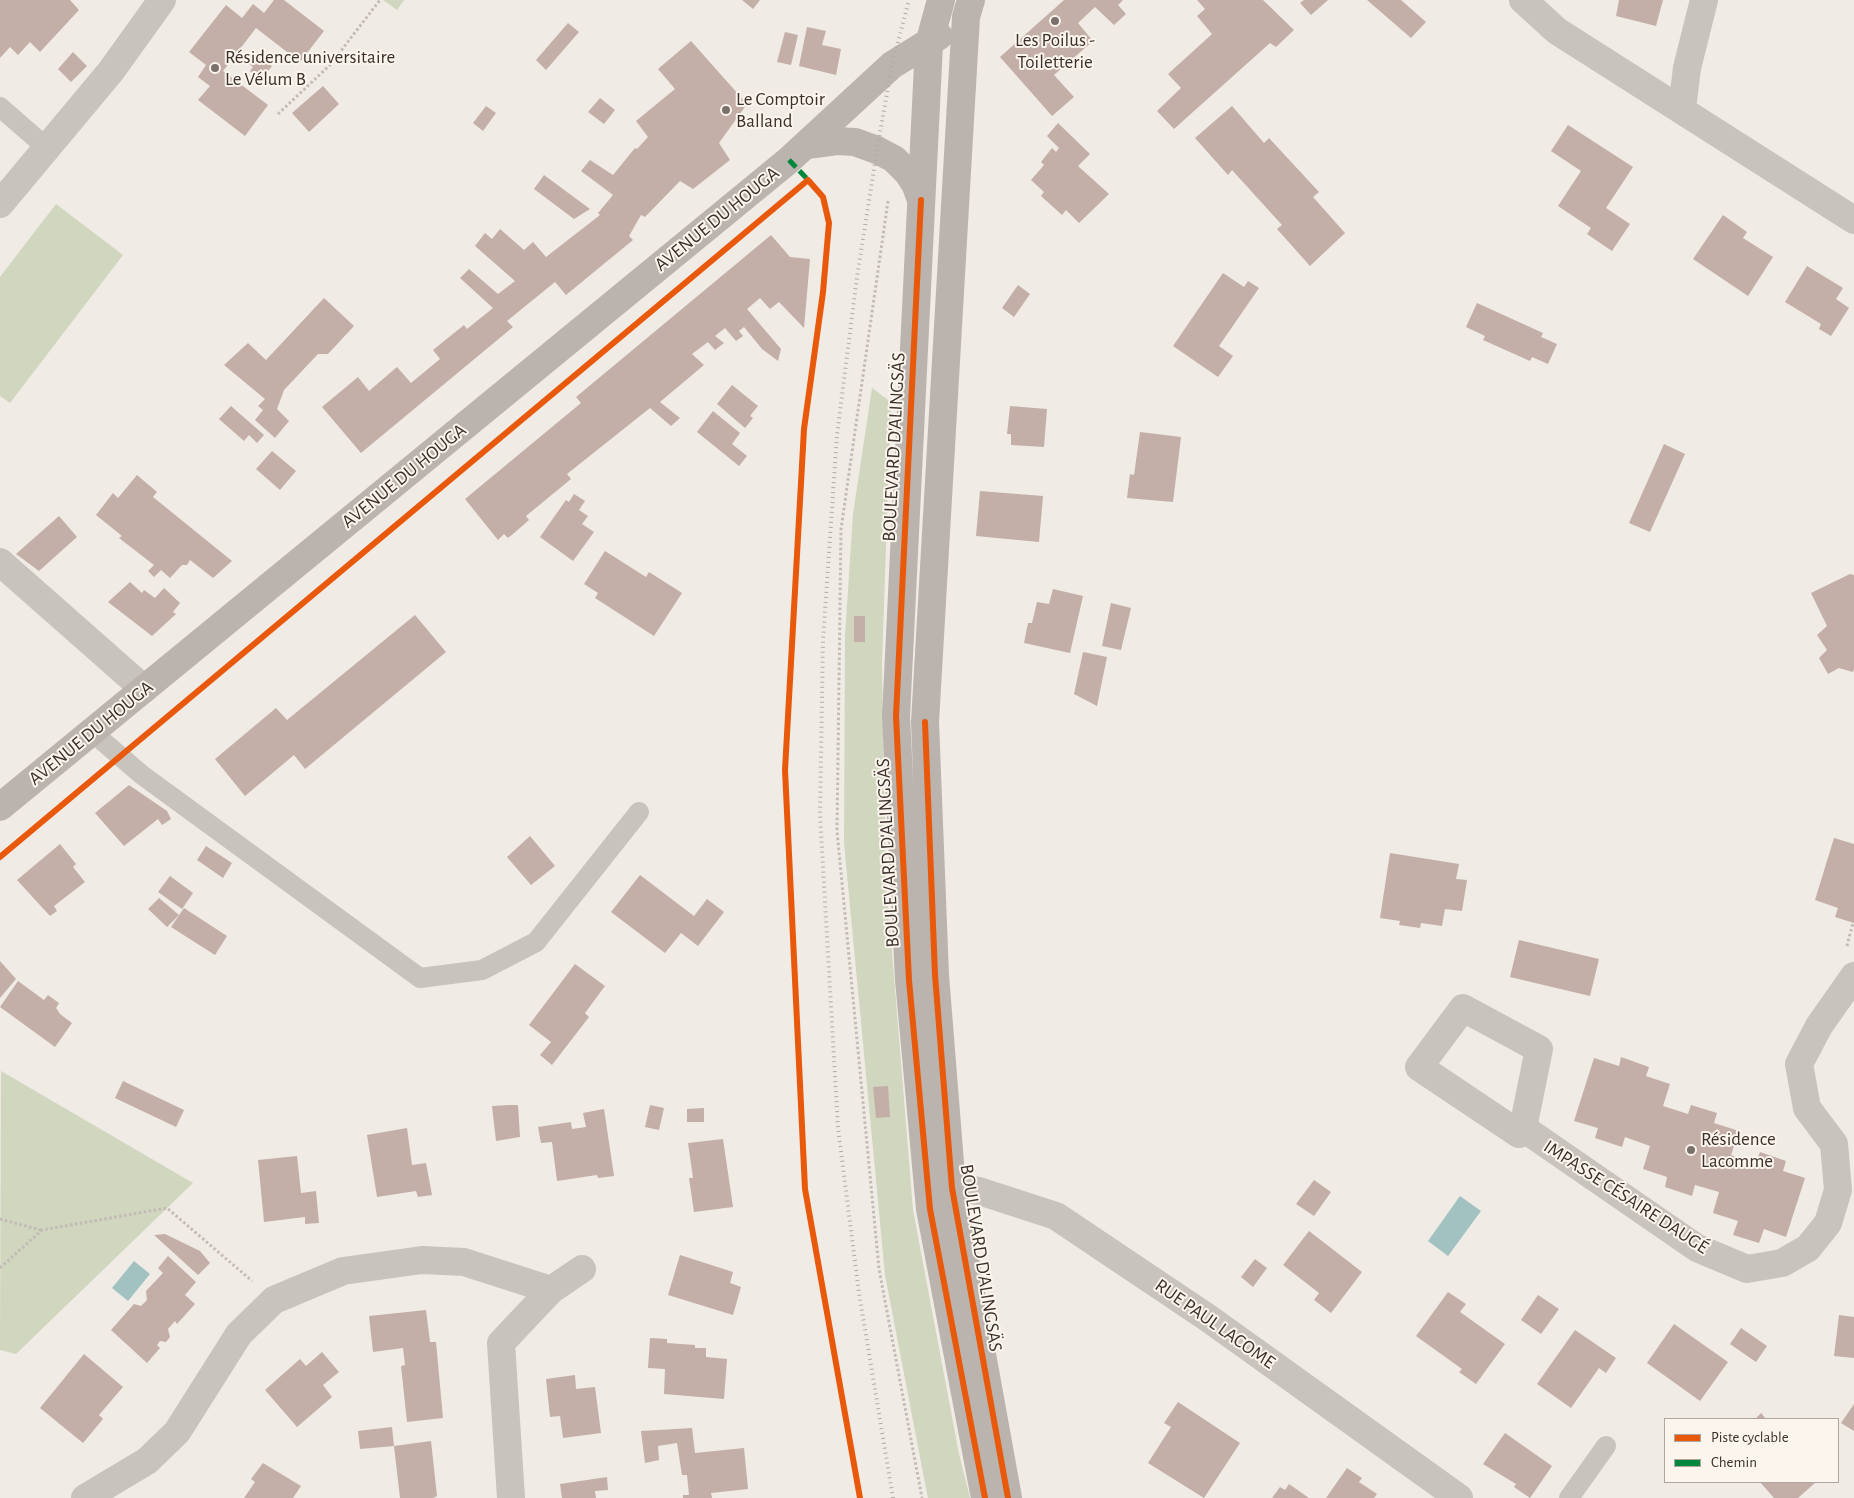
<!DOCTYPE html>
<html>
<head>
<meta charset="utf-8">
<style>
	body { margin:0 }
	#map { position:relative; width:1854px; height:1498px; overflow:hidden; background:#f0ebe5; font-family:"Alegreya Sans",sans-serif }
	canvas { display:block }
	.legend { position:absolute; left:1664px; top:1418px; width:175px; height:65px; box-sizing:border-box; background:#fbf5ee; border:1px solid #aea6a0; margin:0; padding:6px 9px; list-style:none; font-size:15px; color:#3b302b }
	.legend li { display:flex; align-items:center; gap:10px; height:25px }
	.legend b { width:25px; border:1px solid #aea6a0 }
</style>
</head>
<body>
<div id="map">
<canvas width="1854" height="1498"></canvas>
<ul class="legend">
<li><b style="height:6px;background:#e8590c"></b>Piste cyclable</li>
<li><b style="height:6px;background:#00873e"></b>Chemin</li>
</ul>
</div>
<script>
const c = document.querySelector('canvas').getContext('2d');
c.lineJoin = 'round';
function paint(path, color) { c.fillStyle = color; c.fill(path, 'evenodd'); }
const poly = rows => new Path2D(rows.map(r => 'M' + r).join(''));
function stroke(path, color, width, dash) { c.strokeStyle = color; c.lineWidth = width; c.lineCap = dash ? 'butt' : 'round'; c.setLineDash(dash || []); c.stroke(path); }
function drawText(font, color, halo, rows, align = 'center') {
  c.font = font + ' "Alegreya Sans",sans-serif'; c.lineWidth = 4; c.setLineDash([]); c.textBaseline = 'middle'; c.strokeStyle = halo; c.fillStyle = color; for (const [text, x, y, turn = 0] of rows) {
    c.save(); c.translate(x, y); c.rotate((+turn || 0) * Math.PI / 180); c.textAlign = isNaN(turn) ? turn : align; if (halo) c.strokeText(text, 0, 0); c.fillText(text, 0, 0); c.restore();
  }
}
paint(poly([
	[383,0,404,0,397,10],
	[56,204,123,255,10,403,0,396,0,277],
	[872,388,891,402,882,664,886,878,913,1210,959,1454,970,1498,928,1498,925,1483,885,1275,844,843,845,636,853,514],
	[1,1071,193,1183,16,1354,0,1350]
]), '#d1d6bf');
paint(poly([
	[1460,1196,1481,1211,1448,1256,1428,1241],
	[134,1261,150,1274,128,1301,112,1288]
]), '#a1c2c1');
paint(poly([
	[0,0,70,0,79,10,40,52,30,42,18,55,10,47,0,58],
	[274,0,284,0,324,31,300,62,256,28,223,71,268,105,245,136,198,100,210,86,198,77,206,65,189,52,226,5,242,18,253,4,264,13],
	[742,0,760,0,753,9],
	[1064,0,1123,0,1118,5,1126,14,1114,25,1095,7,1078,23,1093,41,1054,75,1074,97,1052,116,1000,57],
	[1197,0,1263,0,1294,30,1276,47,1270,43,1174,129,1157,111,1181,88,1168,74,1212,34,1197,16,1205,9],
	[1304,0,1328,0,1311,15,1300,3],
	[1367,0,1401,0,1426,22,1411,38],
	[1619,0,1663,0,1656,26,1616,16],
	[568,23,579,32,546,70,536,60],
	[807,27,826,31,822,45,841,49,836,75,799,66],
	[785,32,798,35,791,65,777,62],
	[691,41,747,104,719,143,730,160,693,189,680,181,645,217,641,215,629,236,633,240,566,295,555,282,507,321,513,327,361,453,322,407,358,377,369,391,397,367,411,383,440,359,433,350,464,325,467,329,493,308,460,278,469,269,498,294,515,281,475,246,485,233,492,239,500,229,524,250,533,242,546,257,600,215,598,213,613,195,581,171,590,160,613,175,635,148,637,149,648,137,636,121,675,89,658,69],
	[73,52,87,66,71,82,58,69],
	[263,54,271,60,269,64,272,66,265,75,262,73,258,78,250,71,253,67,249,64,257,55,260,58],
	[323,86,339,104,309,132,292,113],
	[600,98,615,110,604,124,588,112],
	[486,106,496,113,483,131,473,123],
	[1232,106,1264,143,1269,138,1319,192,1313,197,1345,233,1310,266,1277,229,1282,225,1232,170,1228,175,1195,138],
	[1058,123,1090,154,1078,166,1109,194,1079,223,1066,210,1062,215,1041,196,1044,192,1031,180,1044,165,1041,162,1052,148,1056,152,1059,148,1047,136],
	[1568,125,1633,167,1606,208,1630,224,1612,251,1587,234,1591,228,1558,206,1581,171,1551,151],
	[544,175,590,209,574,219,534,189],
	[1723,215,1747,232,1743,238,1773,257,1748,296,1693,259],
	[771,235,790,257,810,259,804,328,779,302,770,309,760,298,747,309,781,349,778,361,762,349,744,327,739,331,743,336,736,341,725,328,715,336,724,343,715,350,708,342,692,354,704,365,660,402,680,418,671,426,650,408,567,474,571,479,526,516,529,520,513,534,508,538,504,534,498,540,465,499,581,403,576,397],
	[1807,266,1843,288,1836,299,1849,308,1831,336,1819,329,1821,324,1785,302],
	[1223,273,1244,287,1248,281,1259,288,1219,346,1233,356,1218,377,1173,346],
	[1018,285,1030,294,1014,317,1002,308],
	[324,298,354,326,328,354,318,354,284,390,277,409,289,421,275,438,255,420,263,410,258,406,265,399,224,365,248,343,266,360],
	[1477,303,1543,333,1541,337,1557,344,1548,364,1532,357,1530,361,1483,340,1485,336,1466,327],
	[732,385,758,406,750,416,753,418,745,428,717,404],
	[231,406,264,435,257,443,249,435,244,441,219,419],
	[1010,406,1047,409,1044,447,1011,445,1011,434,1007,434],
	[713,411,740,433,732,444,747,456,739,466,697,432],
	[1140,432,1181,437,1173,502,1127,498,1130,474,1134,475],
	[1664,444,1685,454,1650,532,1629,523],
	[272,451,296,471,280,490,256,469],
	[137,475,157,492,153,497,232,561,213,578,190,560,187,565,182,565,170,578,161,570,154,577,148,571,154,565,119,538,122,536,96,515,113,493,118,498],
	[980,491,1043,496,1039,542,976,536],
	[574,494,585,501,579,510,588,516,582,524,594,532,573,561,540,537,566,500,569,502],
	[59,516,77,537,39,571,16,554],
	[605,551,646,577,649,572,682,593,654,636,595,598,598,593,584,584],
	[1850,574,1854,575,1854,669,1853,672,1839,668,1828,674,1819,658,1827,650,1817,635,1827,626,1811,593],
	[130,582,142,593,144,590,155,598,164,588,180,603,173,612,176,614,152,636,108,602],
	[1053,589,1083,596,1070,653,1024,643,1028,623,1032,623,1037,602,1049,604],
	[1111,603,1131,608,1121,650,1102,646],
	[415,615,446,652,305,769,294,755,245,796,215,759,276,708,287,720],
	[854,616,865,616,865,642,854,642],
	[1083,652,1107,657,1097,706,1074,694],
	[129,785,167,811,171,819,162,825,158,819,124,846,95,813],
	[530,836,555,866,531,885,507,857],
	[1834,838,1854,844,1854,923,1835,917,1838,908,1815,900],
	[60,844,76,864,73,867,85,882,54,906,57,911,50,916,17,880],
	[206,846,232,863,223,878,197,860],
	[1390,853,1459,864,1456,879,1467,880,1462,911,1445,909,1442,926,1421,923,1420,928,1399,925,1400,921,1380,918],
	[640,875,694,916,707,899,724,912,698,946,681,933,665,953,611,912],
	[170,876,193,893,182,909,158,892],
	[159,898,179,915,167,927,148,909],
	[184,908,227,936,215,955,171,927],
	[1519,940,1599,959,1590,996,1510,977],
	[0,961,16,979,0,998],
	[575,964,605,986,585,1013,589,1017,552,1065,540,1055,551,1042,529,1025],
	[18,981,44,1000,48,995,59,1003,56,1008,60,1014,72,1023,55,1047,0,1007],
	[1621,1057,1649,1067,1646,1076,1670,1084,1663,1106,1688,1114,1691,1105,1717,1113,1714,1123,1739,1131,1731,1155,1756,1163,1760,1152,1786,1161,1783,1171,1805,1178,1786,1237,1764,1229,1759,1243,1733,1235,1738,1221,1713,1213,1719,1192,1695,1185,1692,1196,1665,1187,1667,1177,1643,1169,1650,1146,1625,1137,1622,1147,1595,1138,1598,1128,1574,1121,1594,1058,1619,1066],
	[123,1081,184,1110,176,1127,115,1098],
	[888,1086,890,1117,876,1118,873,1087],
	[510,1105,518,1105,520,1137,496,1141,492,1106],
	[650,1105,664,1108,659,1130,645,1127],
	[704,1108,704,1122,687,1122,687,1109],
	[604,1109,614,1176,598,1178,597,1175,557,1181,552,1142,541,1143,538,1127,571,1122,572,1129,586,1127,583,1113],
	[407,1128,412,1165,426,1163,432,1195,418,1197,416,1191,377,1197,367,1135],
	[723,1139,733,1207,694,1212,689,1178,693,1178,688,1143],
	[297,1156,301,1193,316,1191,319,1223,305,1224,305,1217,264,1222,258,1160],
	[1314,1180,1331,1192,1314,1216,1296,1204],
	[1309,1231,1362,1272,1331,1313,1314,1300,1319,1293,1283,1265],
	[165,1234,200,1251,210,1263,198,1275,154,1235],
	[680,1255,733,1272,730,1283,741,1287,733,1315,668,1295],
	[168,1256,196,1282,185,1295,195,1304,177,1324,175,1321,168,1329,170,1337,166,1342,160,1341,157,1345,160,1348,147,1363,111,1330,134,1304,141,1306,147,1300,146,1291,163,1273,158,1268],
	[1255,1259,1267,1268,1253,1287,1241,1277],
	[1448,1292,1466,1304,1460,1312,1505,1344,1476,1384,1459,1372,1462,1369,1416,1336],
	[1538,1295,1559,1309,1541,1334,1521,1320],
	[426,1310,430,1342,436,1342,443,1418,407,1422,401,1366,405,1365,403,1348,373,1352,369,1316],
	[1839,1315,1854,1317,1854,1358,1834,1356],
	[1674,1324,1728,1362,1700,1401,1647,1363],
	[1741,1328,1767,1346,1756,1362,1730,1344],
	[1575,1330,1616,1358,1606,1373,1599,1368,1571,1408,1537,1384],
	[650,1338,667,1339,667,1343,695,1345,695,1348,706,1348,706,1357,727,1359,724,1399,664,1394,665,1369,648,1368],
	[322,1352,339,1372,323,1385,332,1397,297,1427,265,1390,300,1359,306,1366],
	[84,1354,123,1387,99,1415,103,1419,83,1443,40,1408],
	[575,1375,576,1389,595,1387,601,1433,563,1438,560,1416,550,1417,546,1379],
	[1178,1402,1240,1443,1204,1498,1148,1463,1171,1427,1164,1423],
	[1854,1404,1854,1431,1841,1423],
	[1761,1413,1766,1419,1755,1419],
	[392,1427,394,1446,360,1449,358,1431],
	[692,1428,695,1453,744,1448,748,1489,711,1493,712,1498,683,1498,683,1495,689,1495,687,1475,682,1475,677,1443,658,1446,659,1460,645,1463,641,1431],
	[1505,1433,1552,1466,1530,1498,1514,1487,1516,1484,1483,1464],
	[431,1441,437,1496,433,1498,400,1498,394,1446],
	[263,1463,301,1486,293,1498,244,1498,255,1482,251,1479],
	[1347,1468,1362,1478,1359,1482,1377,1494,1374,1498,1326,1498],
	[607,1477,608,1490,595,1491,596,1498,562,1498,560,1484],
	[1760,1482,1816,1482,1798,1498,1774,1498],
	[1289,1484,1309,1498,1272,1498,1280,1487,1285,1490]
]), '#c3afa7');
stroke(poly([
	[278,114,330,65,380,0],
	[888,201,841,529,837,831,879,1269,922,1498],
	[1847,946,1853,923],
	[0,1219,41,1230],
	[0,1268,42,1230,167,1208,252,1281]
]), '#c2bbb6', 3, [2.5, 2.5]);
stroke(poly([
	[0,107,47,148],
	[92,732,142,775,420,978,482,970,536,942,639,812],
	[1569,1498,1606,1446]
]), '#c9c3be', 20);
stroke(poly([
	[1523,0,1557,31,1854,220],
	[1682,109,1687,68,1704,0],
	[0,204,111,71,162,0],
	[0,562,144,689],
	[1463,1008,1539,1049,1523,1128,1519,1134,1419,1067,1463,1008],
	[1523,1128,1697,1248,1747,1269,1782,1263,1808,1248,1828,1223,1838,1190,1834,1144,1807,1108,1799,1064,1819,1026,1854,976],
	[952,1188,979,1191,1056,1216,1208,1318,1459,1498],
	[85,1498,147,1461,177,1432,239,1334,274,1300,343,1271,422,1260,464,1262,551,1290],
	[511,1498,501,1343,551,1290,582,1269]
]), '#c9c3be', 28);
stroke(poly([
	[941,0,929,44,896,716,909,980,930,1209,985,1498],
	[971,0,966,17,925,722,935,975,952,1188,1008,1498],
	[807,145,837,141,855,142,877,150,894,159,908,173,916,186,921,200],
	[0,807,789,160,892,65,939,36]
]), '#bab3ae', 28);
stroke(poly([
	[893,1498,859,1293,838,1128,820,814,823,641,837,435,857,277,877,150,892,65,909,0]
]), '#b1aca8', 4, [1, 4]);
stroke(poly([
	[789,160,811,183]
]), '#00873e', 5, [10, 5]);
stroke(poly([
	[921,200,896,716,909,980,930,1209,985,1498],
	[925,722,935,975,952,1188,1008,1498],
	[0,857,808,180,823,197,829,223,823,292,804,429,785,770,805,1189,860,1498]
]), '#e8590c', 6);
for (const [x, y, r, color] of [
	[1055,21,5,"#7a716c"],
	[215,68,5,"#7a716c"],
	[726,110,5,"#7a716c"],
	[1691,1150,5,"#7a716c"]
]) { const dot = new Path2D(); dot.arc(x, y, r, 0, 2 * Math.PI); c.fillStyle = color; c.fill(dot); stroke(dot, '#fbf5ee', 2); }
drawText('19px', '#3b302b', '#fbf5ee', [
	["Les Poilus -",1055,40,"center"],
	["Toiletterie",1055,62,"center"],
	["Résidence universitaire",225,57],
	["Le Vélum B",225,79],
	["Le Comptoir",736,99],
	["Balland",736,121],
	["Résidence",1701,1139],
	["Lacomme",1701,1161]
], 'left');
drawText('19px', '#3b302b', '#fbf5ee', [
	["AVENUE DU HOUGA",717,219,-39],
	["BOULEVARD D'ALINGSÄS",894,447,-87],
	["AVENUE DU HOUGA",404,476,-39],
	["AVENUE DU HOUGA",91,733,-39],
	["BOULEVARD D'ALINGSÄS",888,853,-93],
	["IMPASSE CÉSAIRE DAUGÉ",1626,1197,33],
	["BOULEVARD D'ALINGSÄS",981,1258,81],
	["RUE PAUL LACOME",1215,1324,35]
]);
</script>
</body>
</html>
